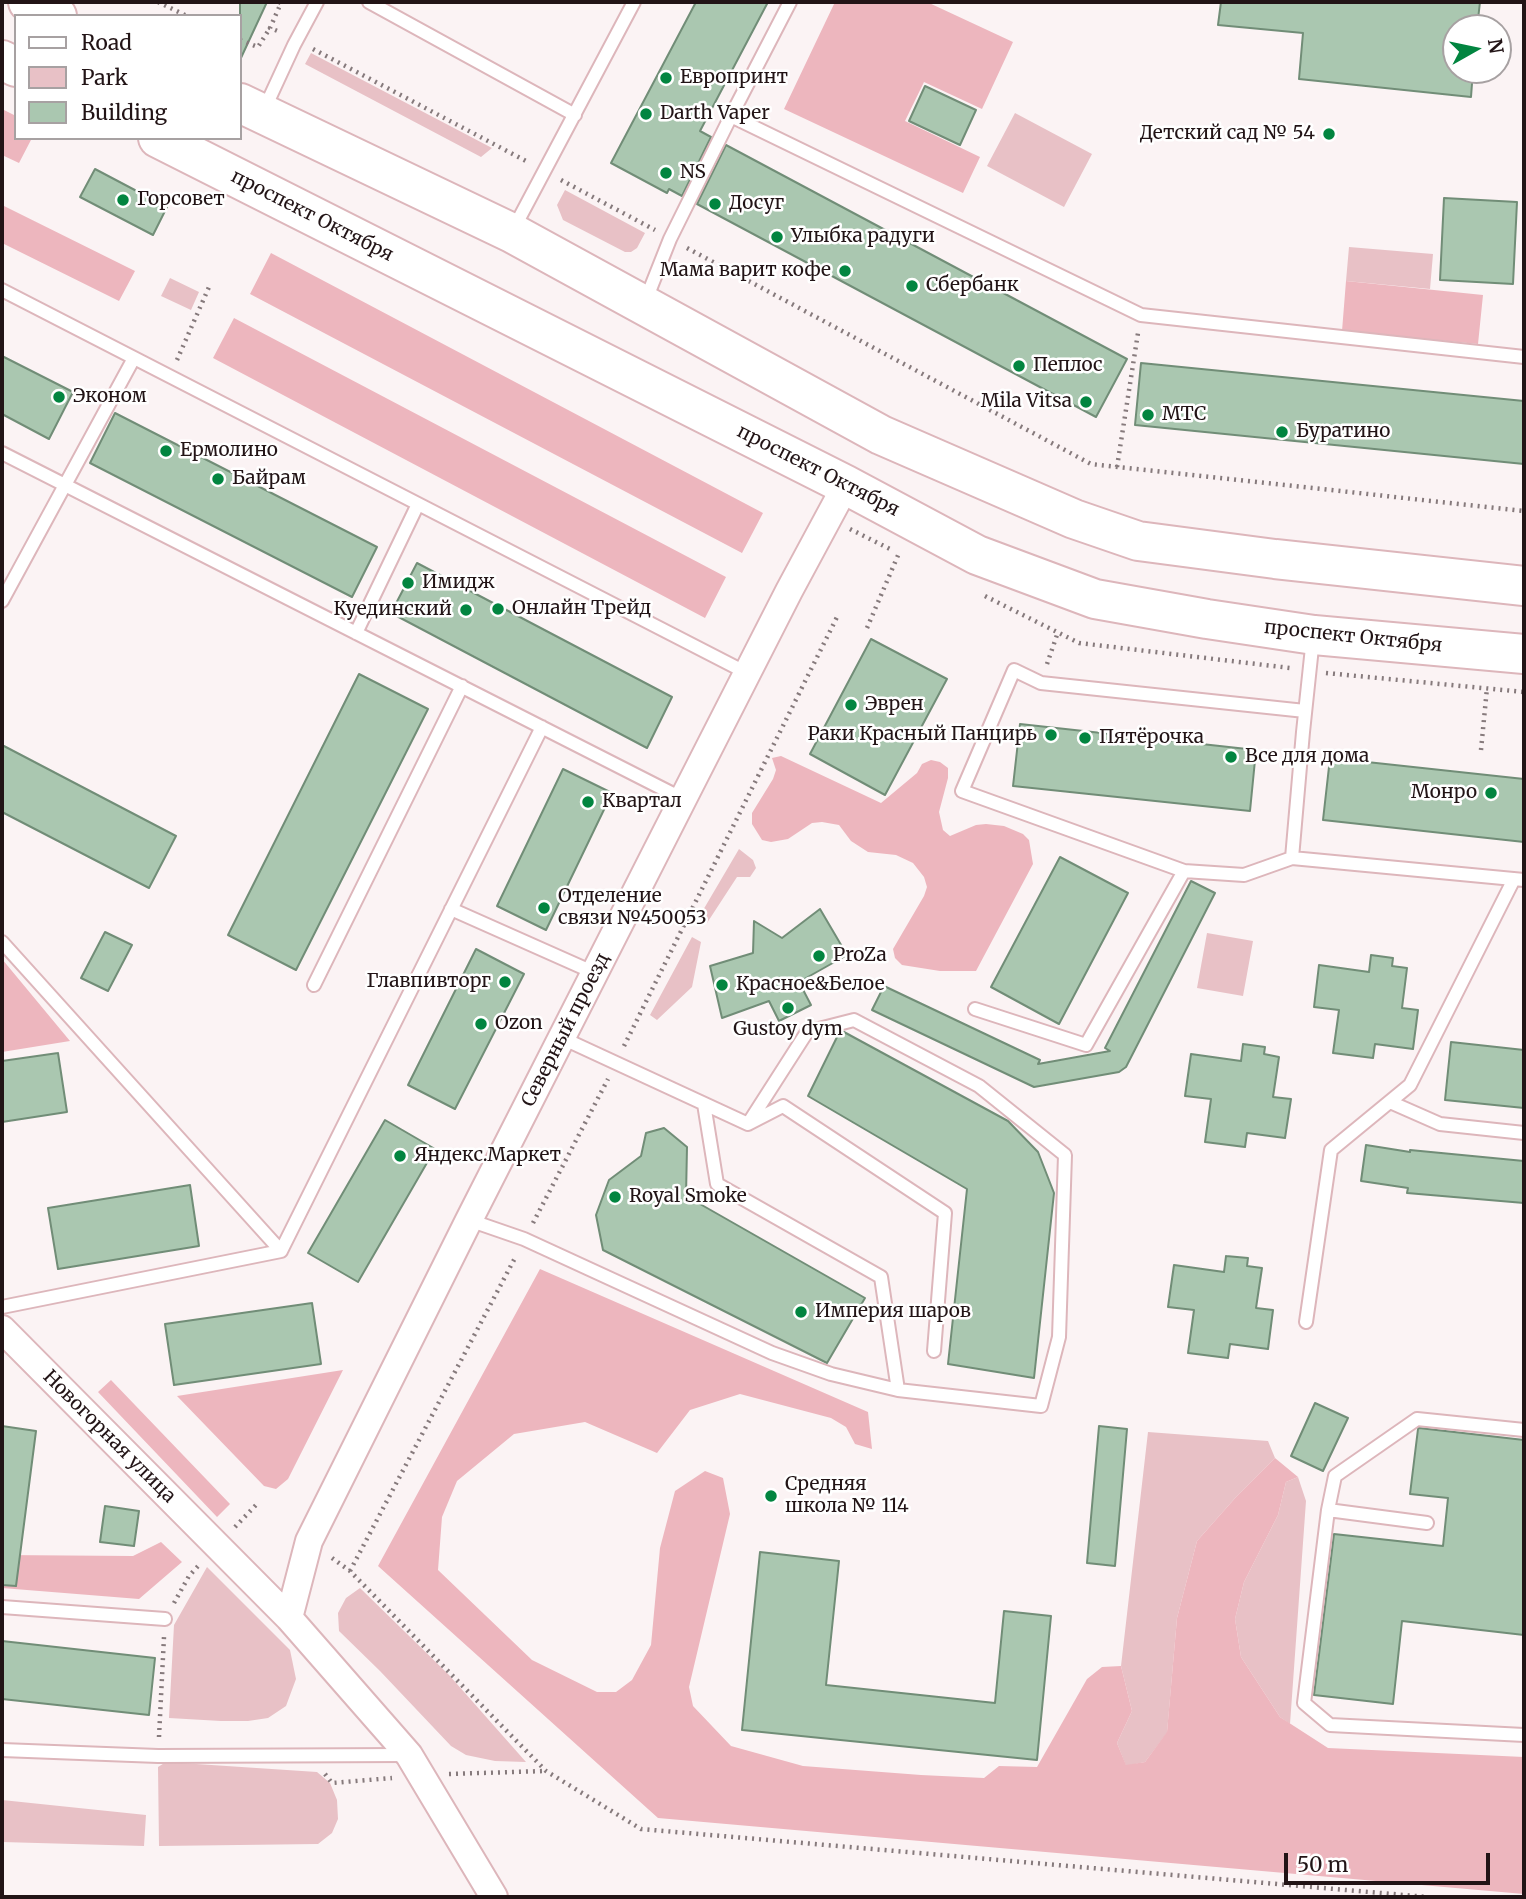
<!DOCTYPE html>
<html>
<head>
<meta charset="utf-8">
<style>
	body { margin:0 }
	#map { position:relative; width:1526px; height:1899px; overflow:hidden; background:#fbf3f4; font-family:Merriweather,serif }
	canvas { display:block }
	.frame { position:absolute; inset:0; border:4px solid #221416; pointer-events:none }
	.legend { position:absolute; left:14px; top:14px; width:228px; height:126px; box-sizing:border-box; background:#fff; border:2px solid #a7a1a2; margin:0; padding:9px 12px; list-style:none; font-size:21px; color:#221416 }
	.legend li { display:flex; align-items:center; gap:14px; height:35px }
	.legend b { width:35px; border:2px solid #a7a1a2 }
	.north { position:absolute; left:1442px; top:14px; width:70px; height:70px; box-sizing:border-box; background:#fff; border:2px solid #a7a1a2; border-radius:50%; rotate:81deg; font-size:19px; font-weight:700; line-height:28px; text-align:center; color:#221416 }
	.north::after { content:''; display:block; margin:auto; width:24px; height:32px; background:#028540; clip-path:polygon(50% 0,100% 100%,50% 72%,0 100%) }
	.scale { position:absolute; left:1284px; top:1853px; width:206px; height:32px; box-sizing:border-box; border:4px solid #221416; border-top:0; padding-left:9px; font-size:21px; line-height:24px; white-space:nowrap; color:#221416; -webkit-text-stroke:5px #fff; paint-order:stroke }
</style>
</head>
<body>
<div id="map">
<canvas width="1526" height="1899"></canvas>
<div class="frame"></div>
<ul class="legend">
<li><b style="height:9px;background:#fff"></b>Road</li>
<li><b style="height:19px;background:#e8c1c6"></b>Park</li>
<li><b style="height:19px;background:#aac7b0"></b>Building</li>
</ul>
<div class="north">N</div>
<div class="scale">50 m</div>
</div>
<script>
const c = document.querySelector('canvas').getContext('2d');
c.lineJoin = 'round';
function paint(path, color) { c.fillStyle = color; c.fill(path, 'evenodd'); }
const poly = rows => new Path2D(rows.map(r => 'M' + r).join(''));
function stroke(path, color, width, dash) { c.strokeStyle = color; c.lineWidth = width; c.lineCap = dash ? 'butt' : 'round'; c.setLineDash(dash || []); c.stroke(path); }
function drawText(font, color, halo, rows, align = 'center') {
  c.font = font + ' Merriweather,serif'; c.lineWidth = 5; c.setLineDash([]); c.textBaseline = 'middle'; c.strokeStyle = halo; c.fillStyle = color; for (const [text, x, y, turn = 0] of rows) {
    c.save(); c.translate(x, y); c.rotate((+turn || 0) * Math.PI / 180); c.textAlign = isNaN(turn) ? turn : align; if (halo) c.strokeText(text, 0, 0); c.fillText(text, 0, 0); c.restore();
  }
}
paint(poly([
	[311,53,492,148,481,157,305,64],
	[1015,113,1092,154,1064,207,987,166],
	[565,190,645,233,637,248,631,252,625,252,563,220,557,205],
	[1349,247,1433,254,1430,289,1346,281],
	[170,278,199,292,191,310,161,296],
	[739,849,753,860,756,868,750,877,737,877,707,923,699,917],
	[1207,933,1253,941,1243,996,1197,988],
	[692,937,701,942,692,987,657,1020,650,1015],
	[1148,1432,1268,1441,1275,1458,1236,1497,1197,1541,1177,1618,1167,1733,1145,1762,1126,1766,1117,1743,1132,1711,1121,1666],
	[1298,1477,1306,1501,1290,1724,1280,1717,1241,1657,1235,1619,1244,1582,1278,1515,1286,1482],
	[207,1567,290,1650,296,1679,286,1706,268,1718,248,1721,221,1721,169,1718,174,1625],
	[360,1588,449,1675,526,1762,495,1761,466,1755,451,1746,380,1671,339,1631,338,1613,346,1598],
	[166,1762,317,1772,330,1783,337,1800,338,1819,332,1833,318,1844,159,1846,158,1767],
	[2,1800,146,1815,144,1846,2,1842]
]), '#e8c1c6');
paint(poly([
	[835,2,927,2,1013,42,982,109,924,82,905,121,980,157,963,193,784,109],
	[2,109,16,116,16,138,32,138,19,163,2,155],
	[2,205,135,271,119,301,2,243],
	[271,253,763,513,742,553,250,294],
	[1346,281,1483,295,1478,344,1342,331],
	[234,318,726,577,705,618,213,358],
	[781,756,881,803,917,773,922,764,931,760,940,762,948,768,948,778,939,812,943,830,950,836,976,825,986,824,1004,826,1023,834,1029,840,1033,864,976,971,940,971,902,965,895,958,893,949,924,896,927,887,924,877,913,863,896,855,868,852,851,841,839,825,822,822,812,823,788,839,771,842,762,840,752,824,752,813,773,779,776,770,772,758],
	[2,959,70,1041,2,1052],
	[540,1269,868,1412,872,1449,855,1444,846,1427,831,1418,740,1394,690,1410,657,1453,585,1422,514,1434,457,1481,442,1517,438,1570,532,1660,597,1692,616,1692,632,1680,651,1645,660,1548,675,1491,705,1471,723,1478,730,1514,689,1687,693,1706,731,1746,803,1766,921,1775,984,1778,999,1766,1037,1767,1087,1679,1102,1667,1121,1666,1132,1711,1117,1743,1126,1765,1145,1762,1167,1732,1177,1618,1197,1541,1236,1497,1275,1458,1298,1477,1286,1482,1278,1515,1244,1582,1235,1619,1241,1657,1280,1717,1328,1748,1524,1757,1524,1894,658,1818,378,1566],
	[343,1370,288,1479,276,1489,264,1486,177,1396],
	[111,1380,230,1504,217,1517,98,1392],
	[161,1542,182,1562,139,1599,2,1588,2,1555,133,1556]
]), '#edb6be');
const building = poly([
	[240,2,267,2,240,60,240,2],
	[696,2,768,2,700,131,711,137,682,196,669,189,667,193,611,163,696,2],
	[1221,2,1480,2,1477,28,1456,28,1456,70,1473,70,1471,97,1299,79,1303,33,1218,25,1221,2],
	[925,86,976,110,960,145,909,121,925,86],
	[726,145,1127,359,1096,417,697,204,726,145],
	[95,169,167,207,153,235,80,197,95,169],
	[1444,198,1517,202,1513,284,1440,280,1444,198],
	[2,356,73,392,49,439,2,414,2,356],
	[1141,363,1524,401,1524,464,1135,425,1141,363],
	[115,413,377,547,352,597,90,463,115,413],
	[417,563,672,697,647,748,391,613,417,563],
	[871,639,947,679,885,795,810,754,871,639],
	[359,674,428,709,296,970,228,935,359,674],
	[1020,724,1256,750,1250,811,1013,786,1020,724],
	[2,745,176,836,149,888,2,812,2,745],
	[1330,758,1524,779,1524,842,1323,820,1330,758],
	[563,769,612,793,546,930,497,906,563,769],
	[1060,857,1128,893,1059,1024,991,987,1060,857],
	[1191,881,1215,893,1126,1067,1119,1072,1034,1087,872,1010,884,986,1040,1060,1038,1064,1110,1051,1105,1048,1191,881],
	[820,909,847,955,799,982,811,1005,779,1021,769,1001,722,1018,710,966,753,953,754,921,782,938,820,909],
	[105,932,132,945,108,991,81,978,105,932],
	[476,949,524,974,455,1109,408,1085,476,949],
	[1371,955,1393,958,1392,966,1407,968,1402,1008,1418,1010,1413,1049,1375,1044,1373,1058,1333,1053,1339,1010,1314,1007,1319,965,1369,972,1371,955],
	[844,1032,1008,1121,1038,1152,1054,1193,1034,1378,948,1364,967,1189,808,1096,839,1033,844,1032],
	[1451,1042,1524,1050,1524,1108,1445,1100,1451,1042],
	[1243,1044,1265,1047,1264,1054,1279,1057,1273,1097,1291,1099,1285,1138,1247,1133,1245,1147,1205,1142,1211,1099,1185,1096,1191,1054,1241,1061,1243,1044],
	[58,1053,67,1112,2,1122,2,1061,58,1053],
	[385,1120,435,1149,358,1282,308,1253,385,1120],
	[664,1128,687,1147,686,1196,865,1298,827,1363,603,1250,596,1215,609,1180,641,1156,646,1133,664,1128],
	[1366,1145,1410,1152,1410,1150,1524,1161,1524,1203,1407,1193,1408,1188,1361,1181,1366,1145],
	[190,1185,199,1246,58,1269,48,1208,190,1185],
	[1226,1256,1248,1258,1247,1266,1262,1268,1256,1308,1273,1310,1268,1349,1230,1344,1228,1358,1188,1353,1194,1310,1168,1307,1174,1265,1224,1272,1226,1256],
	[312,1303,321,1364,174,1385,165,1324,312,1303],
	[1315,1403,1348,1418,1323,1471,1291,1456,1315,1403],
	[2,1426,36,1431,16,1586,2,1585,2,1426],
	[1099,1426,1127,1429,1115,1566,1087,1563,1099,1426],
	[1419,1428,1524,1440,1524,1635,1402,1621,1393,1704,1314,1695,1334,1534,1443,1546,1448,1498,1410,1494,1418,1429,1419,1428],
	[105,1506,139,1511,134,1546,100,1542,105,1506],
	[760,1552,839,1561,826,1685,995,1703,1004,1611,1051,1616,1037,1760,742,1730,760,1552],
	[2,1641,155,1658,149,1715,2,1699,2,1641]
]);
paint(building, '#aac7b0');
stroke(building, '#718d77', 2);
const lane = poly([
	[369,2,575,115],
	[264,110,294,45,317,2],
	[731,116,790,2],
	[513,230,634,2],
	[2,290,747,673],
	[645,302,670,239,731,116,1141,315,1524,357],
	[2,453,683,799],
	[2,601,134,358],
	[356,633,418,504],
	[1313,638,1303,732,1292,858,1524,880],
	[1184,871,962,791,1014,670,1041,683,1305,711],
	[451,909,595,973],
	[2,942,281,1251],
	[314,985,462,686],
	[975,1009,1086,1045,1184,871,1244,875,1292,858],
	[562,1038,748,1124,783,1106,945,1213,934,1351],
	[1390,1102,1440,1124,1524,1133],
	[704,1104,717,1184,881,1277,898,1390,1041,1406,1059,1337,1065,1155,979,1086,854,1020,807,1032,748,1124],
	[469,1220,524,1239,772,1353,831,1374,898,1390],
	[281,1251,542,727],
	[2,1307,281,1251],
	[1306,1322,1331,1150,1410,1085,1514,879],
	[1524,1430,1417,1419,1335,1476,1328,1510,1304,1703,1330,1725,1524,1735],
	[1328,1510,1427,1523],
	[2,1607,165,1619],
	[2,1750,158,1756,407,1755]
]);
const street = poly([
	[2,1329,289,1618,409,1755,494,1897],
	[289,1618,309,1541,469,1220,683,799,789,591,846,485]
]);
const primary = poly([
	[28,2,57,16],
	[2,60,16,67],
	[240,103,512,233,881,435,1074,519,1138,541,1275,559,1524,586],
	[158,138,846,485,977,555,1095,599,1207,619,1314,635,1524,654]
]);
stroke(lane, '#ddb6bb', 16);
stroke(street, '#ddb6bb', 30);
stroke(primary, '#ddb6bb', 42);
stroke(poly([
	[158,2,187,16],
	[279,2,281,3,270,28,280,32],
	[240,40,258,47,270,28],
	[313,49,528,162],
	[561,180,655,230],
	[687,248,1091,464,1524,511],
	[177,360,209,287],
	[1117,467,1138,333],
	[850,529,890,549],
	[985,596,1079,643,1290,668],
	[867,628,899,553],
	[1047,664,1058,632],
	[1326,673,1524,692],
	[1481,750,1487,688],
	[624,1046,838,615],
	[533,1223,608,1079],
	[235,1527,256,1505],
	[332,1558,350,1571,546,1771,641,1829,1427,1897],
	[350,1571,516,1256],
	[174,1603,189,1576,200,1564],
	[159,1737,164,1637],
	[325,1774,332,1783,392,1778],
	[449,1774,545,1771]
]), '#867a7c', 4.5, [2, 5]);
stroke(lane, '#fff', 12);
stroke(street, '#fff', 26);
stroke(primary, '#fff', 38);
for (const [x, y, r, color] of [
	[666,78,7,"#028540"],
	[646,114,7,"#028540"],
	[1329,134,7,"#028540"],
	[666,173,7,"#028540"],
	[123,200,7,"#028540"],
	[715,204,7,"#028540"],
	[777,237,7,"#028540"],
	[845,271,7,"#028540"],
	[912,286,7,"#028540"],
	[1019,366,7,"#028540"],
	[59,397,7,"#028540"],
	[1086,402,7,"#028540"],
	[1148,415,7,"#028540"],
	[1282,432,7,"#028540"],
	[166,451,7,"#028540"],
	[218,479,7,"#028540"],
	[408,583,7,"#028540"],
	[498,609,7,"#028540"],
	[466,610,7,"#028540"],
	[851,705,7,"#028540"],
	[1051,735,7,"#028540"],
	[1085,738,7,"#028540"],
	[1231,757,7,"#028540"],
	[1491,793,7,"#028540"],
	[588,802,7,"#028540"],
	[544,908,7,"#028540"],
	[819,956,7,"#028540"],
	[505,982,7,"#028540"],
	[722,985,7,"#028540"],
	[788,1008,7,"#028540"],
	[481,1024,7,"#028540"],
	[400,1156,7,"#028540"],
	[615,1197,7,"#028540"],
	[801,1312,7,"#028540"],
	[771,1496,7,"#028540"]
]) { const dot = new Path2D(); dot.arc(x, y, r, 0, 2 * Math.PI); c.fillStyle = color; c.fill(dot); stroke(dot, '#fff', 2.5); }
drawText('19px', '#221416', '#fff', [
	["Европринт",680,78],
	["Darth Vaper",660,114],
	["Детский сад № 54",1315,134,"right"],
	["NS",680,173],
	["Горсовет",137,200],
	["Досуг",729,204],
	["Улыбка радуги",791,237],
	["Мама варит кофе",831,271,"right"],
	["Сбербанк",926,286],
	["Пеплос",1033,366],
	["Эконом",73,397],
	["Mila Vitsa",1072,402,"right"],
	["МТС",1162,415],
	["Буратино",1296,432],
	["Ермолино",180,451],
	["Байрам",232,479],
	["Имидж",422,583],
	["Онлайн Трейд",512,609],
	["Куединский",452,610,"right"],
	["Эврен",865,705],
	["Раки Красный Панцирь",1037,735,"right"],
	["Пятёрочка",1099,738],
	["Все для дома",1245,757],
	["Монро",1477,793,"right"],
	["Квартал",602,802],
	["Отделение",558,897],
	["связи №450053",558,919],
	["ProZa",833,956],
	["Главпивторг",491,982,"right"],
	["Красное&Белое",736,985],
	["Ozon",495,1024],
	["Gustoy dym",788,1030,"center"],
	["Яндекс.Маркет",414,1156],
	["Royal Smoke",629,1197],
	["Империя шаров",815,1312],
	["Средняя",785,1485],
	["школа № 114",785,1507]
], 'left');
drawText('19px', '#221416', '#fff', [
	["проспект Октября",312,216,27],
	["проспект Октября",818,471,27],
	["проспект Октября",1353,637,6],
	["Северный проезд",566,1030,-63],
	["Новогорная улица",109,1437,45]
]);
</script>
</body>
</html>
